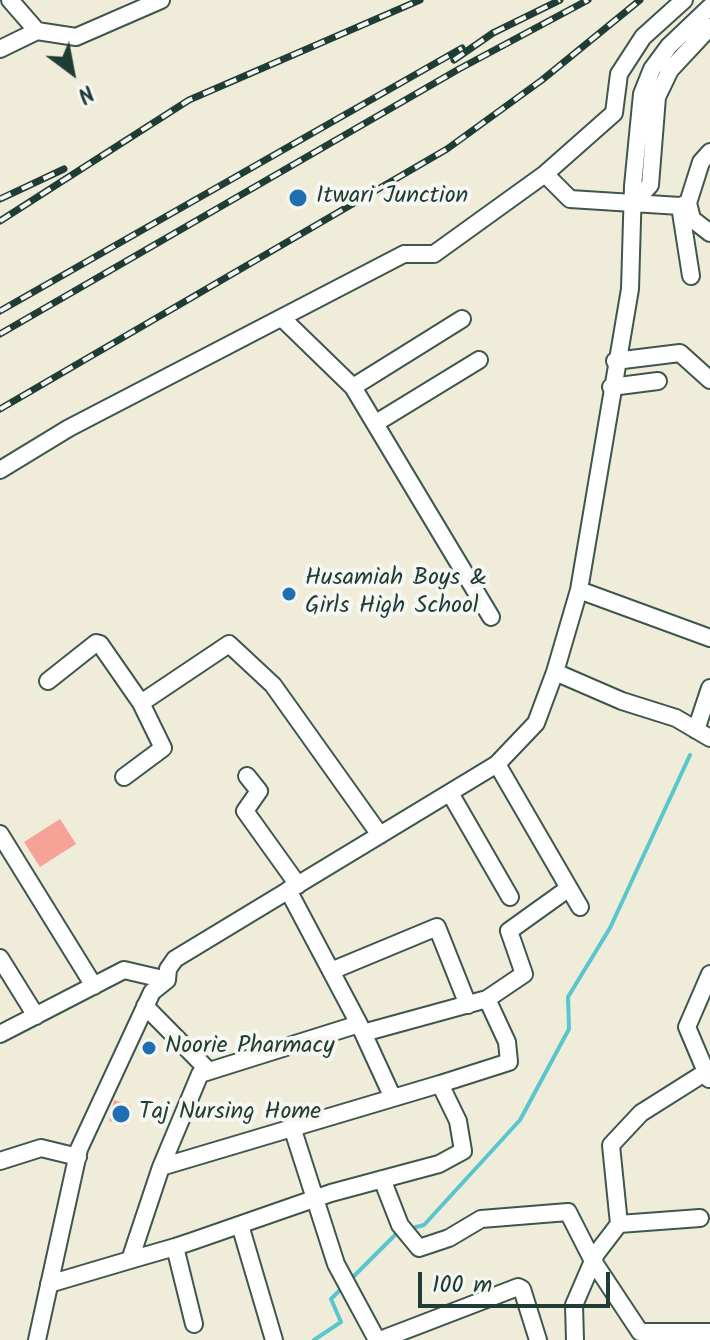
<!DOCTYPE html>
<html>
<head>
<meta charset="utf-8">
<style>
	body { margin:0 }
	#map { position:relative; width:710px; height:1340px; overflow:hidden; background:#f0ecda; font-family:Kalam,sans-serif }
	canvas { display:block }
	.north { position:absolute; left:32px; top:32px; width:80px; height:80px; -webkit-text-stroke:6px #f6f6f2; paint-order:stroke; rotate:148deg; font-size:22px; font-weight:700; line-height:32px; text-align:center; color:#1f3d34 }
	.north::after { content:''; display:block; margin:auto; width:28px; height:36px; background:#1f3d34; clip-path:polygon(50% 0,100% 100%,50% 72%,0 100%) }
	.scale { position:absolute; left:418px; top:1272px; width:192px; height:36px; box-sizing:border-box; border:4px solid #1f3d34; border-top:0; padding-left:10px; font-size:24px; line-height:28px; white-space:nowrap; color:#1f3d34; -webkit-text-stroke:6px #f6f6f2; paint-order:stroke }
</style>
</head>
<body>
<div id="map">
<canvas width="710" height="1340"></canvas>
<div class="north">N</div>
<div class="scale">100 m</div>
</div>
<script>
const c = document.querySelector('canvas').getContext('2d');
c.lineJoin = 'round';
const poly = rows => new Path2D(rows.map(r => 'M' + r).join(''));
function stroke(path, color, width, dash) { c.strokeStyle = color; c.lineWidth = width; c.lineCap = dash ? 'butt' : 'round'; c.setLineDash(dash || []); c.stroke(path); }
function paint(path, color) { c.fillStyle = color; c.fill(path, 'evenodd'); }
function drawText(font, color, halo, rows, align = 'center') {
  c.font = font + ' Kalam,sans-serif'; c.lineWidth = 8; c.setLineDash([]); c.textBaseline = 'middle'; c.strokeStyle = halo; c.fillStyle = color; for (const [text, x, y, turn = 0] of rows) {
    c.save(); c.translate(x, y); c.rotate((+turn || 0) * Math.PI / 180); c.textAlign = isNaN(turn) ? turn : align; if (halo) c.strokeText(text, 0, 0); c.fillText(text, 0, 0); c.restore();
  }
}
stroke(poly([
	[408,1229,424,1225,520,1120,569,1029,568,997,610,928,690,755],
	[349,1281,399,1231],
	[314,1340,341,1322,331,1299,343,1287]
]), '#58c6cc', 4);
paint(poly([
	[60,819,76,844,40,867,24,842],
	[114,1100,131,1106,125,1126,109,1121]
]), '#f7a296');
const minor = poly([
	[37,31,76,37,161,0],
	[0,49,37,31,10,0],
	[545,174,570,199,680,206,688,203,701,162,710,152],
	[688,203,692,219,710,233],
	[632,205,650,185,657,97,670,70,710,27],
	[680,206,691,276],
	[283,319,353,387,491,617],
	[615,361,680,353,710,380],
	[353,387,462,319],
	[611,387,658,381],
	[376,423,479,360],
	[0,470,69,428,404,254,434,254,545,174,614,113,619,74,643,37,684,0],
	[579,590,710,638],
	[555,672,622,701,676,718,710,738],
	[48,681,96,643,100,644,141,703,163,748,124,777],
	[141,703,229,644,273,685,380,835],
	[696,730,710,688],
	[497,764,580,907],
	[247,776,259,791,245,811,298,885],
	[450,793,510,897],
	[0,834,94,986],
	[288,890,359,1024],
	[0,958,36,1016],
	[331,971,437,927,468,1005],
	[487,999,524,974,509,931,569,888],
	[145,1006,209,1071],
	[363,1033,487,999,507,1042,509,1062,440,1084],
	[0,1034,124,970,167,980],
	[709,1079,687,1027,710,974],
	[292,1127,336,1264,377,1340],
	[0,1161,41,1148,78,1157],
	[161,1167,200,1074,359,1024,393,1098],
	[382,1179,400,1225,419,1248,449,1238,481,1219,568,1212,593,1261,640,1332,710,1332],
	[619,1224,700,1218],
	[240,1225,274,1340],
	[175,1247,194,1324],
	[49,1284,130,1260,175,1247,193,1241,331,1193,439,1164,463,1151,458,1121,440,1084,161,1167,130,1260],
	[37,1340,79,1149,152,992,167,980,168,969,175,959,497,764,536,723,555,672,579,590,630,289,633,186,642,94,652,69,669,46,710,7],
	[380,1340,518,1287,522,1289,538,1340],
	[575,1340,574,1305,596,1254,619,1224,611,1145,641,1113,706,1072]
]);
stroke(minor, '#3e574d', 20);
stroke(minor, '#fff', 16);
const rail = poly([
	[454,60,493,33,560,0],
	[0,199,64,169],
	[0,221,189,100,420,0],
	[0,311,462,48],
	[0,334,459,69,588,0],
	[0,409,447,149,542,80,640,0]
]);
stroke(rail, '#1f3d34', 7);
stroke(rail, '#f6f6f2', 4, [12]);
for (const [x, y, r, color] of [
	[298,198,10,"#1f6fb2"],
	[289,594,8,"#1f6fb2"],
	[149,1048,8,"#1f6fb2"],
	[121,1114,10,"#1f6fb2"]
]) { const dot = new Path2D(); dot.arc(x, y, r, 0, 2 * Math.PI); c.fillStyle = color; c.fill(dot); stroke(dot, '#f6f6f2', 3); }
drawText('24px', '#1f3d34', '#f6f6f2', [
	["Itwari Junction",316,198],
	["Husamiah Boys &",305,580],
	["Girls High School",305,608],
	["Noorie Pharmacy",165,1048],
	["Taj Nursing Home",139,1114]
], 'left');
</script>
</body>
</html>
